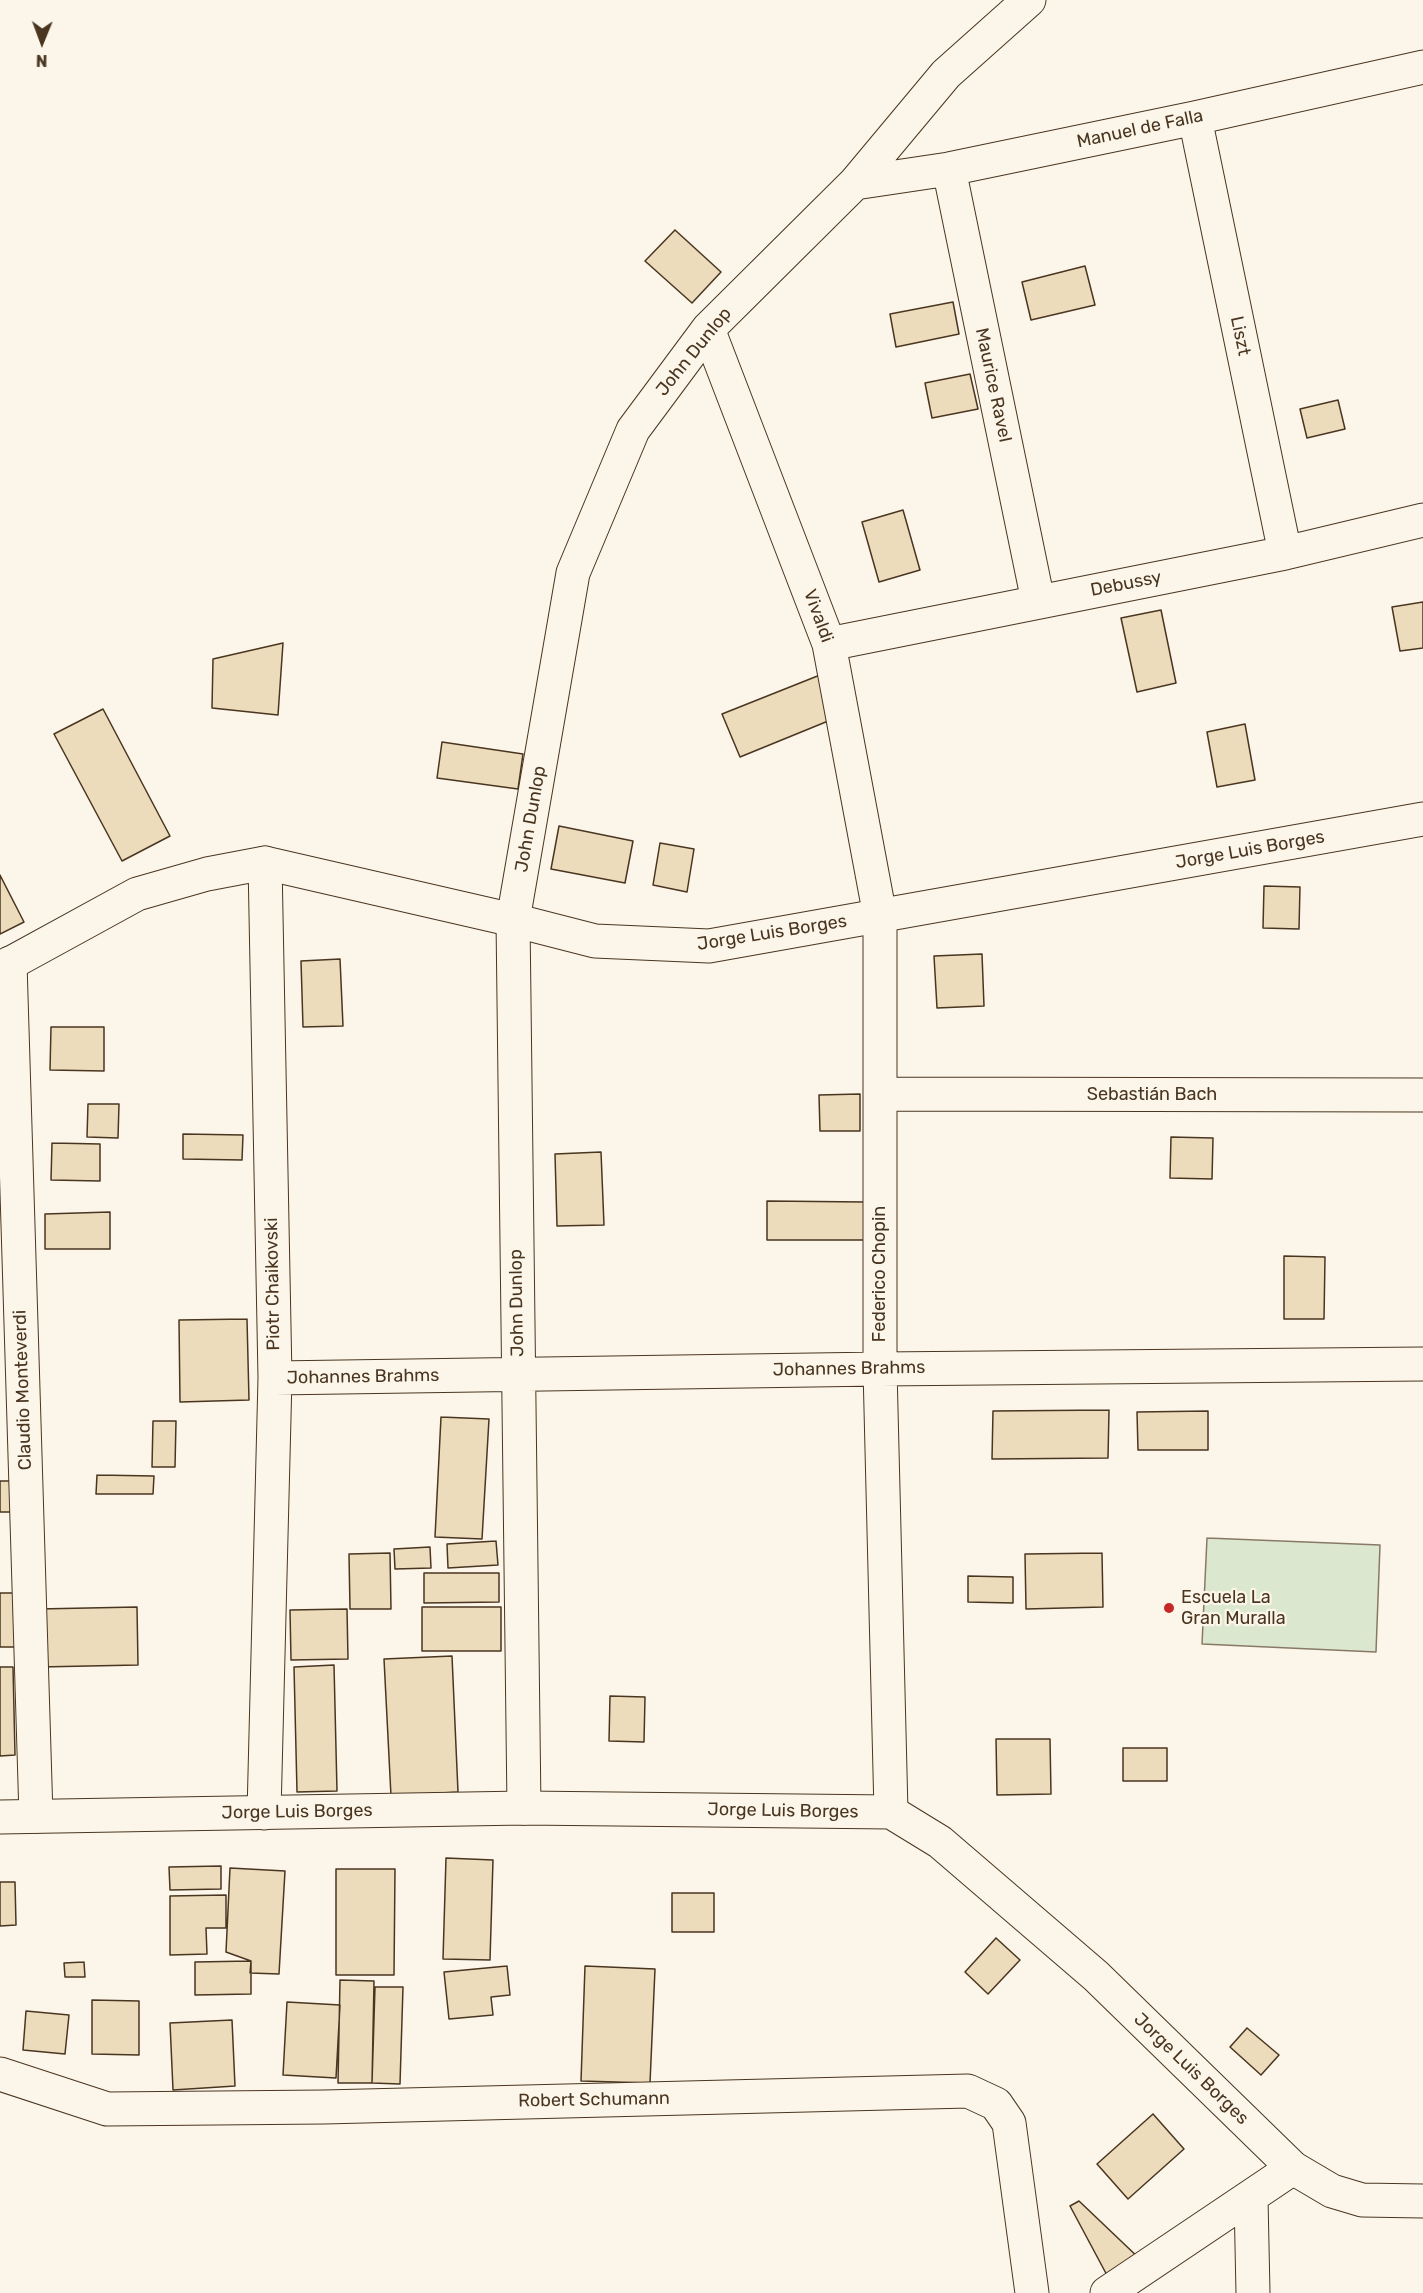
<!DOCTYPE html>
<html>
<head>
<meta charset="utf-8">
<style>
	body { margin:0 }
	#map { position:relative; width:1423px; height:2293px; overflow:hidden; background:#fbf6e9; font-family:Rubik,sans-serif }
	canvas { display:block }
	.north { position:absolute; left:12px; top:12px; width:60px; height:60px; -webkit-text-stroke:4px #fbf6e9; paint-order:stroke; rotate:181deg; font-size:16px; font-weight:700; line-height:24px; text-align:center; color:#4a3520 }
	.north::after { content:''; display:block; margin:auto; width:21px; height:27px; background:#4a3520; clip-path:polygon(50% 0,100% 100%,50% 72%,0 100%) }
</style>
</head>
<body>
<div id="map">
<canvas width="1423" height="2293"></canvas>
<div class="north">N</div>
</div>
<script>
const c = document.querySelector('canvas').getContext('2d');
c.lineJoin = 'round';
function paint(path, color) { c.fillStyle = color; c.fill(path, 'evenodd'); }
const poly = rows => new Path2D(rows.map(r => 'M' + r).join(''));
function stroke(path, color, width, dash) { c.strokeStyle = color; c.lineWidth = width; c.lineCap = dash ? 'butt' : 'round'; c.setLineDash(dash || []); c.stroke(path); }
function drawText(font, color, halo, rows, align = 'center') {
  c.font = font + ' Rubik,sans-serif'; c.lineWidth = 4.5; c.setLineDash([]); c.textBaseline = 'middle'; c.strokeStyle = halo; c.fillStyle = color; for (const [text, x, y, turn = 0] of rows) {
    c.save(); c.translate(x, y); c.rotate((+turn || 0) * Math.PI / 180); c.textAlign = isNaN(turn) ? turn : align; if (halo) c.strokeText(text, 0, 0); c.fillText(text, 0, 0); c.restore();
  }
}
const green = poly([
	[1207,1538,1380,1545,1376,1652,1202,1644,1207,1538]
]);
paint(green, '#dce7d0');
stroke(green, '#887966', 1.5);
const building = poly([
	[675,230,721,272,692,303,645,261,675,230],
	[1085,266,1095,305,1031,320,1022,282,1085,266],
	[953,302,959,334,896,347,890,314,953,302],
	[970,374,978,409,932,418,925,383,970,374],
	[1338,400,1345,429,1307,438,1300,409,1338,400],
	[903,510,920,570,879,582,862,522,903,510],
	[1423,602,1423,648,1400,651,1392,607,1423,602],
	[1161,610,1176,683,1137,692,1121,618,1161,610],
	[283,643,278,715,212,708,213,659,283,643],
	[820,675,838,717,740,757,722,714,820,675],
	[103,709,170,836,122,861,54,734,103,709],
	[1245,724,1255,780,1217,787,1207,732,1245,724],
	[442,742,523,754,518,789,437,778,442,742],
	[559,826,633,841,625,883,551,869,559,826],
	[660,843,694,849,687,892,653,885,660,843],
	[0,875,24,922,0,934,0,875],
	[1264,886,1300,887,1299,929,1263,928,1264,886],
	[982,954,984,1006,937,1008,934,956,982,954],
	[340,959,343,1026,303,1027,301,961,340,959],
	[51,1027,104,1027,104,1071,50,1070,51,1027],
	[860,1094,860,1131,820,1131,819,1095,860,1094],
	[88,1104,119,1104,118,1138,87,1137,88,1104],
	[183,1134,243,1135,242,1160,183,1159,183,1134],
	[1171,1137,1213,1138,1212,1179,1170,1178,1171,1137],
	[52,1143,100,1144,100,1181,51,1180,52,1143],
	[601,1152,604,1225,557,1226,555,1154,601,1152],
	[767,1201,865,1202,865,1240,767,1240,767,1201],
	[110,1212,110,1249,45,1249,45,1214,110,1212],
	[1284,1256,1325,1257,1324,1319,1284,1319,1284,1256],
	[247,1319,249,1400,180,1402,179,1320,247,1319],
	[1109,1410,1108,1458,992,1459,993,1411,1109,1410],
	[1208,1411,1208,1450,1138,1450,1137,1412,1208,1411],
	[441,1417,489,1419,482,1539,435,1537,441,1417],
	[153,1421,176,1421,175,1467,152,1467,153,1421],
	[97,1475,154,1476,153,1494,96,1494,97,1475],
	[0,1481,17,1481,16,1512,0,1512,0,1481],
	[496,1541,498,1565,448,1568,447,1544,496,1541],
	[430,1547,431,1568,395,1569,394,1549,430,1547],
	[390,1553,391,1609,350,1609,349,1554,390,1553],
	[1102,1553,1103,1607,1026,1609,1025,1554,1102,1553],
	[424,1573,499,1573,499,1602,424,1603,424,1573],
	[968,1576,1013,1577,1013,1603,968,1602,968,1576],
	[0,1593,16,1593,17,1647,0,1647,0,1593],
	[137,1607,138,1665,39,1667,38,1609,137,1607],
	[422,1607,501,1607,501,1651,422,1651,422,1607],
	[347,1609,348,1659,291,1660,290,1610,347,1609],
	[452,1656,458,1792,391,1796,384,1659,452,1656],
	[334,1665,337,1791,297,1792,294,1667,334,1665],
	[0,1667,13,1667,15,1755,0,1756,0,1667],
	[610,1696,645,1697,644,1742,609,1741,610,1696],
	[996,1739,1050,1739,1051,1794,997,1795,996,1739],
	[1123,1748,1167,1748,1167,1781,1123,1781,1123,1748],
	[446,1858,493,1860,490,1960,443,1959,446,1858],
	[221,1866,221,1889,170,1890,169,1867,221,1866],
	[230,1868,285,1871,279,1974,250,1973,251,1961,226,1952,230,1868],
	[336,1869,395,1869,394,1975,336,1975,336,1869],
	[0,1882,15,1882,16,1925,0,1926,0,1882],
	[672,1893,714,1893,714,1932,672,1932,672,1893],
	[226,1895,226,1928,206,1928,207,1954,170,1955,170,1896,226,1895],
	[996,1938,1020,1960,988,1994,965,1972,996,1938],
	[251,1961,251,1994,195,1995,195,1962,251,1961],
	[84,1962,85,1977,65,1977,64,1963,84,1962],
	[507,1966,510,1995,491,1997,493,2015,449,2019,444,1972,507,1966],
	[585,1966,655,1969,650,2083,581,2081,585,1966],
	[340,1980,374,1981,372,2083,338,2083,340,1980],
	[375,1987,403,1987,400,2084,372,2083,375,1987],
	[92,2000,139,2001,139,2055,92,2054,92,2000],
	[287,2002,340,2005,336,2078,283,2075,287,2002],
	[26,2011,69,2015,65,2054,23,2050,26,2011],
	[232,2020,235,2086,173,2090,170,2023,232,2020],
	[1247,2028,1279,2055,1261,2075,1230,2047,1247,2028],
	[1153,2114,1184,2149,1128,2199,1097,2164,1153,2114],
	[1079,2201,1142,2261,1109,2279,1070,2206,1079,2201]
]);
paint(building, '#ecdcbc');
stroke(building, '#4a3520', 1.5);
const minor = poly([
	[1195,118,1285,553],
	[949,169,1038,601],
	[855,183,949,169,1195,118,1423,67],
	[708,329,829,644,880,916,880,1369,891,1812],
	[829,644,1285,553,1423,520],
	[10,963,36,1816],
	[881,1094,1423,1095],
	[275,1378,880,1369,1423,1364],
	[524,1808,513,920,573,573,633,430,708,329,855,183,946,74,1029,0],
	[264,1813,275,1378,265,863],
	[0,2074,107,2109,324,2107,968,2091,996,2104,1009,2123,1032,2293],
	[1251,2198,1253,2293],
	[1107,2293,1293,2168]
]);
const tertiary = poly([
	[0,969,137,894,207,874,265,863,513,920,595,941,709,946,1423,819],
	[0,1817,524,1808,891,1812,940,1842,1096,1976,1293,2168,1332,2191,1362,2200,1423,2201]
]);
stroke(minor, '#4a3520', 35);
stroke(tertiary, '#4a3520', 35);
stroke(minor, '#fbf6e9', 33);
stroke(tertiary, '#fbf6e9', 33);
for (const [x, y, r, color] of [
	[1169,1608,6,"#c62828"]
]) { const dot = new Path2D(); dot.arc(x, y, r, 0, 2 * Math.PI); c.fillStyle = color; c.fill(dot); stroke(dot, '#fbf6e9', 2); }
drawText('18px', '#4a3520', '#fbf6e9', [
	["Manuel de Falla",1140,129,-12],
	["Liszt",1240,336,78],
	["John Dunlop",694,352,-51],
	["Maurice Ravel",993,385,78],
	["Debussy",1126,584,-11],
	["Vivaldi",818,616,70],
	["John Dunlop",531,819,-80],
	["Jorge Luis Borges",1250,850,-10],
	["Jorge Luis Borges",772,933,-9],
	["Sebastián Bach",1152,1095],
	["Federico Chopin",880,1274,-90],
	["Piotr Chaikovski",273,1284,-91],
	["John Dunlop",517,1303,-91],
	["Johannes Brahms",849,1369,-1],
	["Johannes Brahms",363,1377,-1],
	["Claudio Monteverdi",23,1390,-92],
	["Jorge Luis Borges",783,1811,1],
	["Jorge Luis Borges",297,1812,-1],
	["Jorge Luis Borges",1191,2069,44],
	["Robert Schumann",594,2100,-1]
]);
drawText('18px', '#4a3520', '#fbf6e9', [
	["Escuela La",1181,1598],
	["Gran Muralla",1181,1619]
], 'left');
</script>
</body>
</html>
